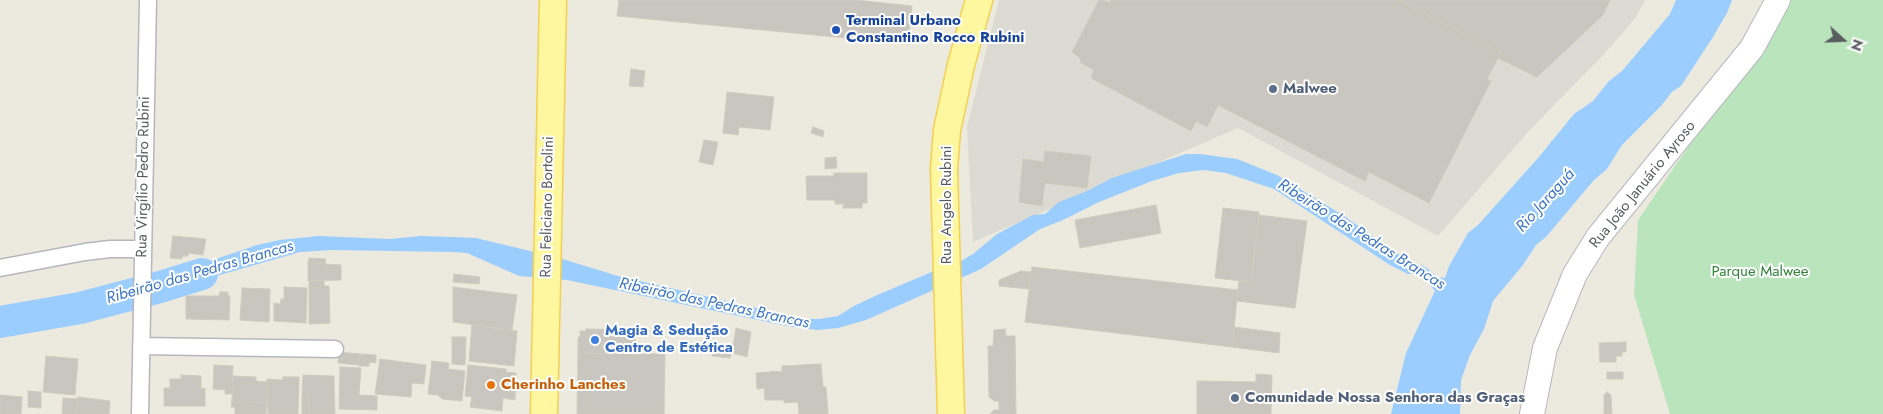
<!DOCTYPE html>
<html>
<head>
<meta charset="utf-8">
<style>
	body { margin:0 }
	#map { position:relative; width:1883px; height:414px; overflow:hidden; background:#eceadf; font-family:Jost,sans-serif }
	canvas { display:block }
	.north { position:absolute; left:1818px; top:15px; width:50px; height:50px; -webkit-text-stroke:4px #fff; paint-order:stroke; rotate:110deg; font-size:14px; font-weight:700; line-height:20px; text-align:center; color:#585b60 }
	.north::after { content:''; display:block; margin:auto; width:18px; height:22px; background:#585b60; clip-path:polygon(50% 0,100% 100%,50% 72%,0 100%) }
</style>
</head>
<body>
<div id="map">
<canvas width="1883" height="414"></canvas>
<div class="north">N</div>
</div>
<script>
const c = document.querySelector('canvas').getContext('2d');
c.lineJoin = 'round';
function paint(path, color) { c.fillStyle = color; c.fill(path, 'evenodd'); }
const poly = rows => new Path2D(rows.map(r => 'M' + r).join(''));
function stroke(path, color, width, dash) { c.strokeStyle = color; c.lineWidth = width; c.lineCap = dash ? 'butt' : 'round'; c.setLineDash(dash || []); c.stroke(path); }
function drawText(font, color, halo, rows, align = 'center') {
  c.font = font + ' Jost,sans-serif'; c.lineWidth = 4; c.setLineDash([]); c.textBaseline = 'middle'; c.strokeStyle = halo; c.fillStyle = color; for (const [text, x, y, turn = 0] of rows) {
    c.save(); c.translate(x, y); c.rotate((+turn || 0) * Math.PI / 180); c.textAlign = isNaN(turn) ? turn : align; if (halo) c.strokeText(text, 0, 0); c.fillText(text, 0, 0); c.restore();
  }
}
paint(poly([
	[999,0,1645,0,1636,17,1607,51,1527,133,1438,236,1238,128,973,242,967,127]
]), '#dcdbd3');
paint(poly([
	[1789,0,1883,0,1883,414,1670,414,1634,295,1638,220]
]), '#bae5bc');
paint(poly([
	[1676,0,1732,0,1727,13,1713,37,1681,86,1672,92,1661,106,1622,145,1607,169,1594,180,1546,237,1536,245,1523,265,1493,301,1484,329,1470,355,1461,380,1460,414,1391,414,1406,353,1435,291,1425,279,1415,274,1408,274,1390,265,1274,189,1226,173,1203,170,1179,173,1152,181,1099,202,1063,220,1040,229,981,269,866,320,838,328,818,330,792,327,567,280,519,276,467,253,453,252,332,250,300,252,199,281,160,296,160,278,257,245,280,240,318,236,390,239,420,236,453,237,476,238,559,258,618,276,770,311,788,319,819,319,838,316,854,306,875,296,934,271,956,264,973,254,997,234,1033,215,1045,214,1059,202,1087,191,1112,178,1186,154,1200,154,1237,159,1277,175,1344,216,1404,258,1425,267,1438,277,1445,278,1449,266,1468,233,1478,225,1538,158,1574,114,1593,101,1609,81,1622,71,1670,14],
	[122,291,122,304,74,315,0,330,0,313,11,310,63,304]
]), '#9bcdff');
stroke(poly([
	[0,322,80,308,160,287,202,274]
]), '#9bcdff', 32);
const building = poly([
	[619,0,855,0,912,6,908,44,617,16,619,0],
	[1099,0,1110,2,1111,0,1398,0,1501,52,1487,79,1491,81,1429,203,1369,172,1365,181,1218,105,1207,127,1196,121,1191,131,1091,78,1094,70,1080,62,1081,59,1072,52,1099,0],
	[1398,0,1610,0,1603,15,1537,77,1498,58,1501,52,1398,0],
	[631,69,645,71,643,87,629,86,631,69],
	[727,92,774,97,770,130,739,127,738,135,723,133,727,92],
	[813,127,824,131,823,137,811,133,813,127],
	[704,140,718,142,713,165,699,162,704,140],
	[1045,151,1091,156,1087,188,1045,183,1042,206,1019,202,1023,159,1044,162,1045,151],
	[836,157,837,168,825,169,825,158,836,157],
	[834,173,867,173,867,203,862,203,862,208,843,208,844,204,835,204,835,200,807,200,806,176,834,176,834,173],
	[1156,205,1161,233,1080,248,1075,220,1156,205],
	[1223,208,1259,212,1251,282,1215,278,1223,208],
	[1259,215,1307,221,1295,308,1237,301,1239,280,1251,282,1259,215],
	[173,236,206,239,203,255,188,253,188,256,182,256,182,259,170,258,173,236],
	[309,258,326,259,325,264,308,263,309,258],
	[308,263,341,265,341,280,308,281,308,263],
	[1032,267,1238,290,1232,347,1025,322,1032,267],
	[1021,271,1031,272,1029,289,999,286,999,280,1021,271],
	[454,274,480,277,479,284,453,282,454,274],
	[324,280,324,286,329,286,330,323,309,324,309,281,324,280],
	[284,287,307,288,306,323,274,321,274,303,280,304,281,299,284,299,284,287],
	[453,287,517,295,512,330,453,322,453,287],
	[242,288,270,289,269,322,240,320,242,288],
	[220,292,228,292,228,296,230,296,229,320,186,319,186,296,219,296,220,292],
	[472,325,517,331,514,366,469,361,472,325],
	[1234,327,1280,333,1279,353,1232,347,1234,327],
	[736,328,751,332,747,357,732,353,736,328],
	[586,329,635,330,635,354,578,353,578,337,580,337,580,331,586,331,586,329],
	[1005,329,1006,336,1015,336,1016,414,990,414,994,410,999,410,999,401,994,401,989,397,988,346,993,346,994,330,1005,329],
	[452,337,466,337,465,365,452,364,452,337],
	[1626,342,1626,352,1622,352,1622,356,1616,356,1616,362,1600,362,1599,343,1626,342],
	[713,348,732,350,730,358,712,356,713,348],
	[339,352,360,354,359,365,338,363,339,352],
	[578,353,665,354,664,414,577,414,578,353],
	[360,354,376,355,376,363,369,362,369,366,359,366,360,354],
	[46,356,78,359,75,395,43,392,46,356],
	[380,359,426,365,424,384,412,383,411,397,375,394,380,359],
	[432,361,449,363,448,369,465,371,462,401,442,399,438,395,428,394,432,361],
	[821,364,823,387,826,387,828,414,799,414,798,402,784,403,784,400,765,400,764,388,757,389,756,373,771,372,771,371,782,372,782,366,821,364],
	[214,365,233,366,232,394,225,394,225,390,213,389,214,365],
	[468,365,506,369,506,372,516,373,515,400,503,398,502,411,470,407,472,397,465,396,468,365],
	[340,367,361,368,359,395,377,396,377,410,339,409,340,367],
	[1607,372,1623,372,1623,379,1607,379,1607,372],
	[1256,374,1272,375,1271,414,1197,414,1197,381,1256,382,1256,374],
	[181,375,201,376,201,389,205,388,205,406,164,406,164,388,170,388,170,379,181,379,181,375],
	[303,375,334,376,335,414,310,414,308,397,302,397,303,375],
	[233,376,256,377,256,381,267,382,267,403,232,401,233,376],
	[283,377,299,377,298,414,268,414,267,379,283,380,283,377],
	[28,391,41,392,41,408,28,407,28,391],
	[1607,392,1611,395,1612,414,1604,414,1604,395,1607,392],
	[0,395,22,397,21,414,0,414,0,395],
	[78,397,110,401,109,414,76,414,78,397],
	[302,397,308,397,310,414,302,414,302,397],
	[63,398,78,399,76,414,62,414,63,398],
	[232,401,267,403,266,414,235,414,235,407,231,407,232,401]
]);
paint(building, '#c8c6be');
stroke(building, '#d0cbbd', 1);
const street = poly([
	[0,268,85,252,110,249,143,249],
	[141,346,335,349],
	[140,414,148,0]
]);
const secondary = poly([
	[1532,414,1545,348,1575,274,1598,237,1752,48,1778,0]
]);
const primary = poly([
	[544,414,553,0],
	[951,414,944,169,947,130,961,65,979,0]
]);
stroke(street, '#b5b7bc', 19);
stroke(secondary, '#b5b8be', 26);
stroke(primary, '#f4d04f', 29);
stroke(street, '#fff', 16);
stroke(secondary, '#fff', 24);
stroke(primary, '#fff6a0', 26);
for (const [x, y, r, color] of [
	[836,30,5,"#1a4fb4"],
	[1273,89,5,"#5c6f8a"],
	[595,340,5,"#3f7fe0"],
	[491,385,5,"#e8710a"],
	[1235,398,5,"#5c6f8a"]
]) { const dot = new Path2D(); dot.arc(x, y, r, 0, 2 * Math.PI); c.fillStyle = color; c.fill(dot); stroke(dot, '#fff', 2); }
drawText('bold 15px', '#164399', '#fff', [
	["Terminal Urbano",846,21],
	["Constantino Rocco Rubini",846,38]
], 'left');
drawText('bold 15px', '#4e5e75', '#fff', [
	["Malwee",1283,89],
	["Comunidade Nossa Senhora das Graças",1245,398]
], 'left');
drawText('15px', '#585b60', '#fff', [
	["Rua Virgílio Pedro Rubini",144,177,-89],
	["Rua João Januário Ayroso",1643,185,-51],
	["Rua Angelo Rubini",947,205,-90],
	["Rua Feliciano Bortolini",548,207,-89]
]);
drawText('15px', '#32853b', '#fff', [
	["Parque Malwee",1760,272]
]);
drawText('bold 15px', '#366cbe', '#fff', [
	["Magia & Sedução",605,331],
	["Centro de Estética",605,348]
], 'left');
drawText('bold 15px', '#c56008', '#fff', [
	["Cherinho Lanches",501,385]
], 'left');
drawText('italic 16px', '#3c76c4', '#fff', [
	["Rio Jaraguá",1546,201,-48],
	["Ribeirão das Pedras Brancas",1361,235,32],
	["Ribeirão das Pedras Brancas",200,273,-16],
	["Ribeirão das Pedras Brancas",714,304,12]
]);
</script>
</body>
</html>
